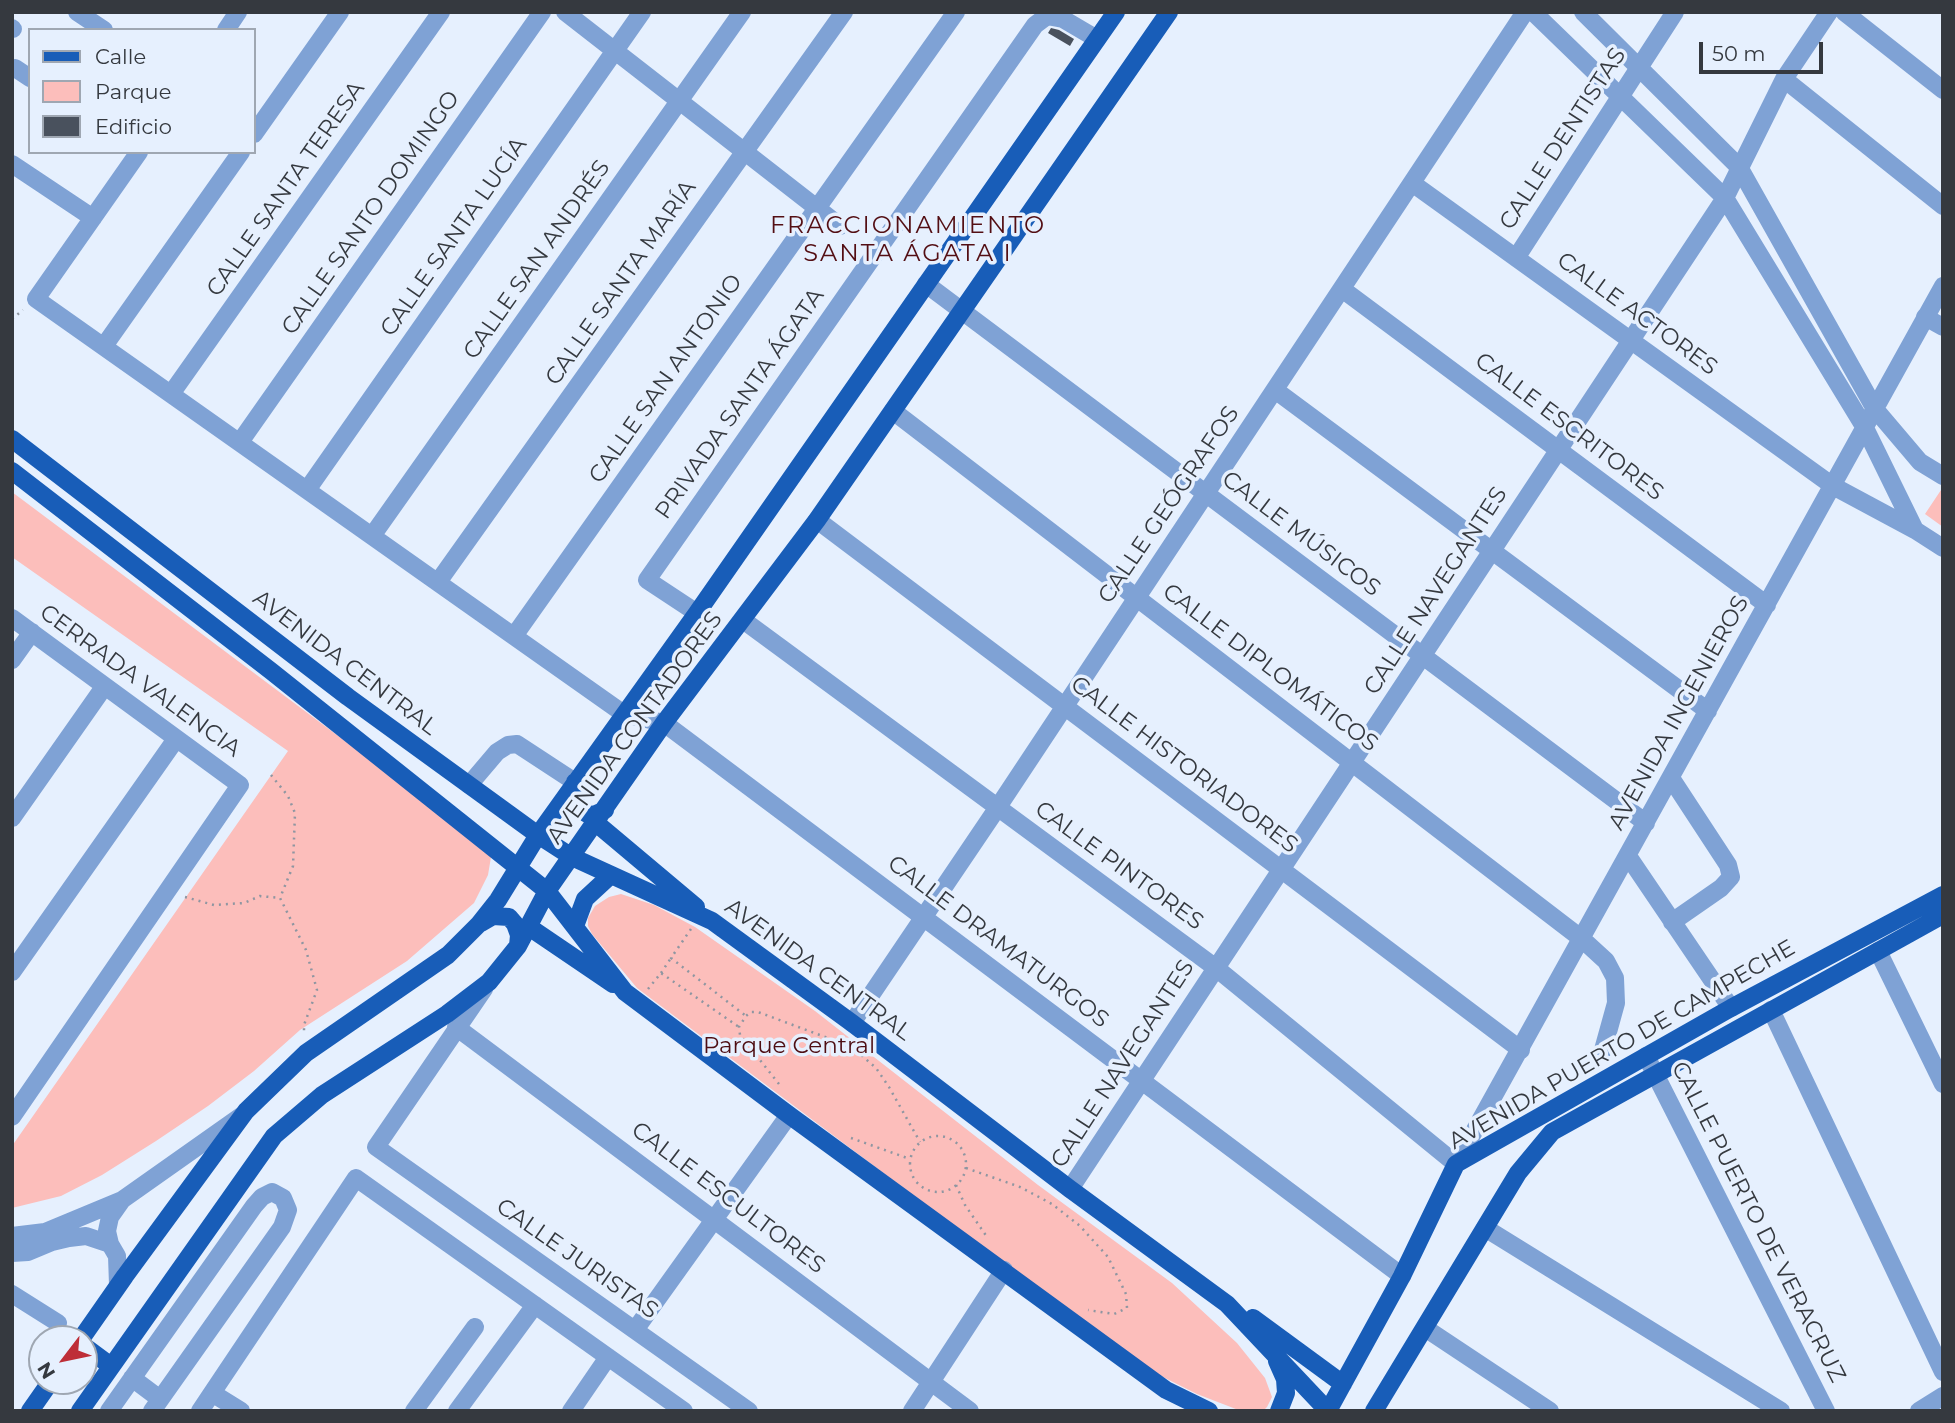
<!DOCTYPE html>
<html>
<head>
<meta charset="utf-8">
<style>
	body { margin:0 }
	#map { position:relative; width:1955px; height:1423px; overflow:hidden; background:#e6f0fe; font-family:Montserrat,sans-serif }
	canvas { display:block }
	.frame { position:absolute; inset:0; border:14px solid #35393f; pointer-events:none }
	.legend { position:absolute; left:28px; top:28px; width:228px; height:126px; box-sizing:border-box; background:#e6f0fe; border:2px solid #9fa7b2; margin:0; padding:9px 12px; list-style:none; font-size:21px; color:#35393f }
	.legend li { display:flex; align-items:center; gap:14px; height:35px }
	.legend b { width:35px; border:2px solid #9fa7b2 }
	.north { position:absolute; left:28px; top:1325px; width:70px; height:70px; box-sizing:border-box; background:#e6f0fe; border:2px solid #9fa7b2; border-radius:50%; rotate:238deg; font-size:19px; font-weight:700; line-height:28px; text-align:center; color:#35393f }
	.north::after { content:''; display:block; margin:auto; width:24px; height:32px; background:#be2e38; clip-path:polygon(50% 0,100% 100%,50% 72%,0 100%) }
	.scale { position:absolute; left:1699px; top:42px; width:124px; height:32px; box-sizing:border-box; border:4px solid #35393f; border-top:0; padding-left:9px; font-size:21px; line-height:24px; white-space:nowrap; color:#35393f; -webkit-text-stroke:5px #e6f0fe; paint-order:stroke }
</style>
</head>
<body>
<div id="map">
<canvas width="1955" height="1423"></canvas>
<div class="frame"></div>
<ul class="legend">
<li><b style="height:9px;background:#185db8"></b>Calle</li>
<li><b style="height:19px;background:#fcbebb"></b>Parque</li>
<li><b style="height:19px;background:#49515d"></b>Edificio</li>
</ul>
<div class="north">N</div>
<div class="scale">50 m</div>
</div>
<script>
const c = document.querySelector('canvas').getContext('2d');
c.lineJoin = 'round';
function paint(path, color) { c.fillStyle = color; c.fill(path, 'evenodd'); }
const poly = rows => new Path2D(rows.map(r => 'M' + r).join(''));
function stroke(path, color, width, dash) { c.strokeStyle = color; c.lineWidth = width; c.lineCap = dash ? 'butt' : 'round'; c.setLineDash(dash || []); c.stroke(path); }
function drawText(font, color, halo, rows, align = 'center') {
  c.font = font + ' Montserrat,sans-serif'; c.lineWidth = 7; c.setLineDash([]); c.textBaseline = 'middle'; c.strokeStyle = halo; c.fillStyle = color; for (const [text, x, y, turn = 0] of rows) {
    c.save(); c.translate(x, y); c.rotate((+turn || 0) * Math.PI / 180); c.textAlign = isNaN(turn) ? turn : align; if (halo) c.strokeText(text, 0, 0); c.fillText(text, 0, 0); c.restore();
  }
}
paint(poly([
	[1943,487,1943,527,1925,514],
	[12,492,492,851,488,875,474,903,407,961,300,1030,254,1071,208,1106,156,1141,102,1175,61,1196,12,1208,12,1146,288,751,12,557],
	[621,894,654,905,695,927,815,1011,1038,1185,1172,1283,1237,1343,1265,1378,1272,1397,1267,1407,1263,1411,1241,1411,1197,1394,1139,1365,637,988,592,934,588,926,588,918,595,906,609,897]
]), '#fcbebb');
paint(poly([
	[1051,28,1059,30,1074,39,1070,46,1048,33]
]), '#49515d');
stroke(poly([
	[12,319,23,310],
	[271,775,288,796,295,813,293,866,280,898],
	[185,897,214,905,244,903,260,896,280,898,306,950,317,990,304,1025,304,1033],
	[691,929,671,958,746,1016],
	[661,973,671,958],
	[648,989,661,973,739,1027],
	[779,1084,740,1035,739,1027,746,1016,751,1012,758,1012,852,1047,876,1068,889,1087,920,1142],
	'910 1164a28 28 0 1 1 56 0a28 28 0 1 1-56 0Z',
	[851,1138,910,1159],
	[966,1168,1020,1187,1052,1204,1080,1226,1108,1257,1126,1294,1127,1308,1114,1314,1088,1310],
	[956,1185,965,1205,987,1237]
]), '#8f96a1', 2.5, [2, 5]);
stroke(poly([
	[77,12,104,30],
	[565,12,840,226],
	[1533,12,1725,198,1865,428,1915,530,1943,548],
	[1583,12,1739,167,1875,409,1920,462,1943,476],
	[1844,12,1943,90],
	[12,28,13,29],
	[226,30,238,12],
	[15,68,30,78],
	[1784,79,1943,206],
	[254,134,340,12],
	[139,152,36,299,624,714,664,723,1402,1276],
	[12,164,93,218],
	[1412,183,1833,486,1915,530],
	[1516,258,1675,12],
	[926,284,1646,823],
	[1342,289,1767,605],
	[1925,317,1943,327],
	[104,346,241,152],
	[1275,390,1708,711],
	[171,394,441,12],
	[893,411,1582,939,1606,961,1615,978,1616,1003,1603,1050],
	[240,442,542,12],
	[307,490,642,12],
	[817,520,1521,1050],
	[372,536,742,12],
	[438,582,844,12],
	[697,613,647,580,1035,25,1047,16,1063,19,1097,39],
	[12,618,240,785,12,1117],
	[743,620,1216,968,1456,1164,1943,286],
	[514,636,956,12],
	[12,660,32,632],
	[1671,778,1728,865,1731,877,1721,888,1672,922],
	[469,785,497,752,508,745,517,744,575,782],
	[12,818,104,687],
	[1628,856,1731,1008],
	[1878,951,1943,1084],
	[12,972,176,739],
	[484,989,376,1147,749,1411],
	[1771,1010,1943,1372],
	[852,1023,998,807,1525,12],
	[456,1027,970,1411],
	[1646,1056,1826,1411],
	[1070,1189,1725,198,1784,79,1829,12],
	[1485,1228,1781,1411],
	[12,1236,45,1232,122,1200,241,1116],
	[110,1244,107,1231,110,1217,122,1200],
	[12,1253,28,1252,52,1242,69,1238,86,1236,110,1244,117,1256,118,1285],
	[12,1294,58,1323],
	[1425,1328,1550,1411],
	[635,1330,789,1115],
	[132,1378,160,1399],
	[212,1393,356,1178,684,1411],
	[109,1411,254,1206,262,1197,272,1192,283,1198,288,1210,282,1227,152,1411],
	[200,1411,212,1393,241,1411],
	[414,1411,475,1327],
	[457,1411,535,1305],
	[571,1411,608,1357],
	[912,1411,1004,1270],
	[1919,1411,1943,1396]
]), '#7fa2d5', 18);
stroke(poly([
	[12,439,348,697,538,835,572,857,712,921,852,1023,1070,1189,1227,1304,1328,1411],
	[12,471,271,671,547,891,625,992,789,1115,1166,1390,1209,1411],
	[575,782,574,800,580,808,587,814,594,815,605,810],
	[596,823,696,907],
	[481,923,493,916,509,917,515,924,519,935,518,946],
	[575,926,585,899,611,875],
	[529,927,613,984],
	[1253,1318,1343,1384],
	[81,1339,125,1276,246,1111,306,1053,448,955,479,924,498,900,538,835,697,613,1116,12],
	[84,1346,111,1366],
	[1277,1361,1285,1379,1286,1393,1279,1411],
	[30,1411,51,1381],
	[80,1411,274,1136,322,1095,447,1014,489,982,518,946,547,891,664,723,817,520,1169,12],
	[1328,1411,1402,1276,1456,1164,1731,1008,1943,895],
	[1374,1411,1518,1173,1552,1132,1943,915]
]), '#185db8', 18);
drawText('23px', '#35393f', '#e6f0fe', [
	["CALLE DENTISTAS",1563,139,-57],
	["CALLE SANTA TERESA",286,189,-55],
	["CALLE SANTO DOMINGO",371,213,-55],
	["CALLE SANTA LUCÍA",454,237,-55],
	["CALLE SAN ANDRÉS",537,260,-55],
	["CALLE SANTA MARÍA",621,283,-55],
	["CALLE ACTORES",1637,314,36],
	["CALLE SAN ANTONIO",666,379,-55],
	["PRIVADA SANTA ÁGATA",740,404,-55],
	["CALLE ESCRITORES",1569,427,37],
	["CALLE GEÓGRAFOS",1169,505,-56],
	["CALLE MÚSICOS",1301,534,37],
	["CALLE NAVEGANTES",1436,591,-57],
	["AVENIDA CENTRAL",345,663,37],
	["CALLE DIPLOMÁTICOS",1270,668,37],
	["CERRADA VALENCIA",140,681,36],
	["AVENIDA INGENIEROS",1679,713,-61],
	["AVENIDA CONTADORES",635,728,-54],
	["CALLE HISTORIADORES",1184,765,37],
	["CALLE PINTORES",1119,866,36],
	["CALLE DRAMATURGOS",998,942,37],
	["AVENIDA CENTRAL",818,970,36],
	["AVENIDA PUERTO DE CAMPECHE",1622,1045,-30],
	["CALLE NAVEGANTES",1123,1064,-57],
	["CALLE ESCULTORES",728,1198,37],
	["CALLE PUERTO DE VERACRUZ",1758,1222,63],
	["CALLE JURISTAS",577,1259,35]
]);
drawText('23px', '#4e0e13', '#e6f0fe', [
	["Parque Central",789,1046]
]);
c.letterSpacing = '2px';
drawText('24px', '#530e13', '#e6f0fe', [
	["FRACCIONAMIENTO",908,226],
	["SANTA ÁGATA I",908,254]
]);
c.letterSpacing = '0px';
</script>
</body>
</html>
